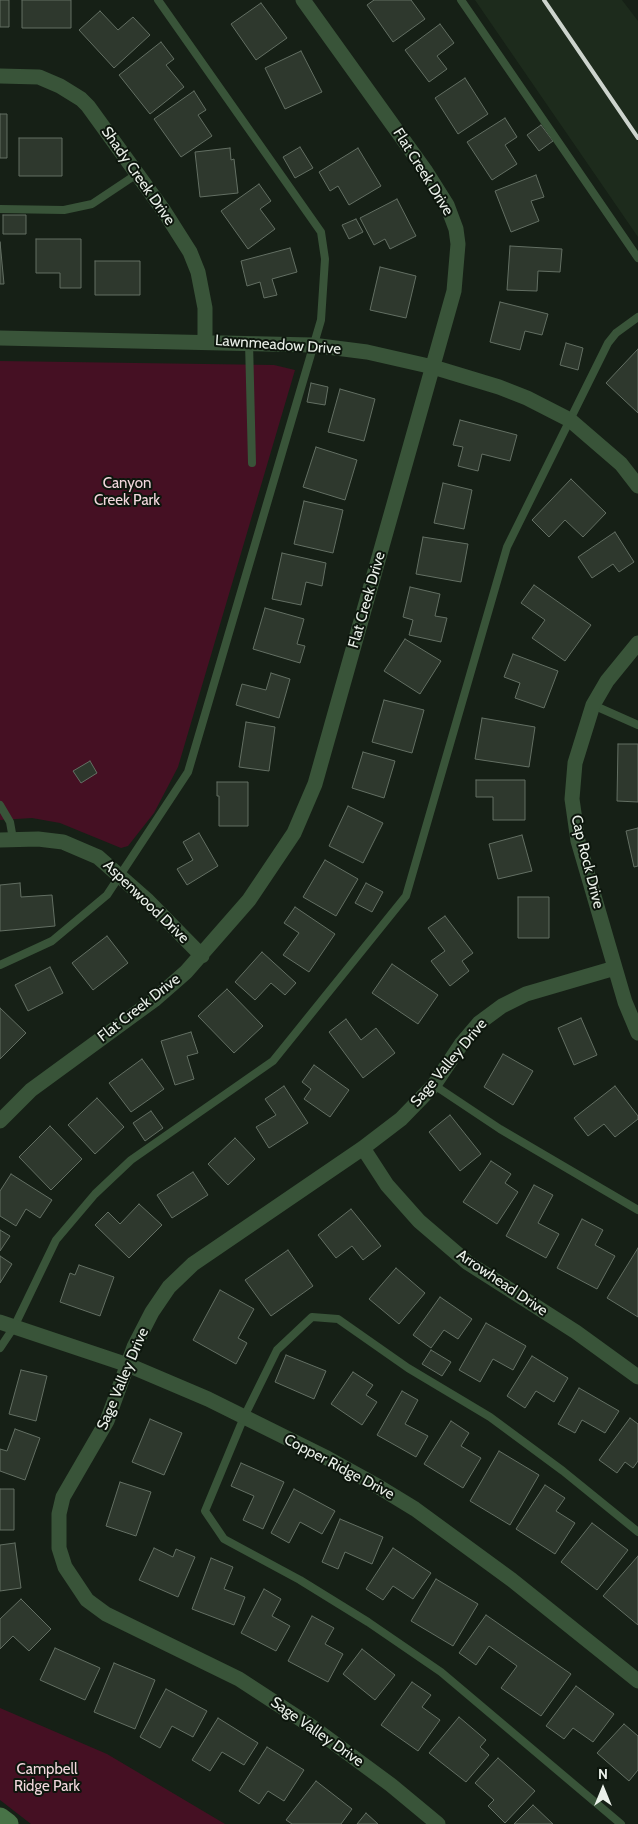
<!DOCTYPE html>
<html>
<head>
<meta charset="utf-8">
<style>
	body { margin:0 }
	#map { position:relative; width:638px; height:1824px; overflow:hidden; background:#162016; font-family:Cabin,sans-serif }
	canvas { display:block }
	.north { position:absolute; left:578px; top:1764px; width:50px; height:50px; -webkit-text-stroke:4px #0d160d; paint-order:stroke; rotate:0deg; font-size:14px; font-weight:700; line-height:20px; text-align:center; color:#eaf0e9 }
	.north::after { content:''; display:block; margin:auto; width:18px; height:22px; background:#eaf0e9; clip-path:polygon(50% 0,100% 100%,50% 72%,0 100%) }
</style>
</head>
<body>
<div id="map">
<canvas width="638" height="1824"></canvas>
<div class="north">N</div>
</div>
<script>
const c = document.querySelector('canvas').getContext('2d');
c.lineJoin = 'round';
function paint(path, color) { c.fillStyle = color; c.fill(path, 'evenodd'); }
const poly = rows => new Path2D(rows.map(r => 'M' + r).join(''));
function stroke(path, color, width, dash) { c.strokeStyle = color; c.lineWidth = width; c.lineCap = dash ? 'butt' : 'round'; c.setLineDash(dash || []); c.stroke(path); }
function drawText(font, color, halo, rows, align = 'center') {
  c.font = font + ' Cabin,sans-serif'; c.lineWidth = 4; c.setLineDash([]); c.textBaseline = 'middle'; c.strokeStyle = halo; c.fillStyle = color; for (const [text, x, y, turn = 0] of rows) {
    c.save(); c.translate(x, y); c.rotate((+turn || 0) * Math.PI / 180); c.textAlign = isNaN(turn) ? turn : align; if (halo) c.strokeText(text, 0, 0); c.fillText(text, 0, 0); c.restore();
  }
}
paint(poly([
	[475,0,622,0,638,21,638,237]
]), '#1d2b1c');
paint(poly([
	[0,361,274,365,295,370,178,767,154,813,128,846,121,848,60,823,32,818,0,820],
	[0,1708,107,1754,225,1824,31,1824,0,1800]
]), '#451023');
const building = poly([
	[0,0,9,0,9,27,0,27,0,0],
	[22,0,71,0,71,28,22,28,22,0],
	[374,0,411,0,425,19,393,42,367,5,374,0],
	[261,3,287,38,256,60,231,24,261,3],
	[100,11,118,30,133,17,150,35,114,68,79,30,100,11],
	[440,24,454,43,437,56,447,69,429,82,405,50,440,24],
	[161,42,174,59,166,65,184,87,150,114,119,75,161,42],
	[301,51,322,92,285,109,265,68,301,51],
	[465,78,488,114,458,134,435,98,465,78],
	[194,91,206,110,198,115,212,136,181,157,154,119,194,91],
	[0,114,7,114,7,158,0,158,0,114],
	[505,118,517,137,505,145,517,164,492,180,467,142,505,118],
	[541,125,553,141,539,151,527,135,541,125],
	[19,138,62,138,62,176,19,176,19,138],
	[300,147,313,168,295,178,283,157,300,147],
	[230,148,231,160,234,159,238,193,200,197,195,152,230,148],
	[358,148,381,186,349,205,338,186,330,191,319,172,358,148],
	[536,175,544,197,531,201,539,221,511,232,495,191,536,175],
	[259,184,271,201,260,209,275,229,248,249,221,211,259,184],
	[397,199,416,236,390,249,385,239,374,245,360,218,397,199],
	[3,215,26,215,26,234,3,234,3,215],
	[356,219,363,232,349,239,342,225,356,219],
	[36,239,81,239,81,288,60,288,60,273,36,273,36,239],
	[0,242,4,284,0,284,0,242],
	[510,246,562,249,560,272,538,271,537,291,507,290,510,246],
	[290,248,297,272,272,279,277,295,264,298,260,282,247,286,241,261,290,248],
	[95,261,140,261,140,295,95,295,95,261],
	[380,267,416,276,406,318,370,310,380,267],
	[500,302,548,314,542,335,525,331,520,350,490,342,500,302],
	[566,343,583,348,578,370,560,365,566,343],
	[638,349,638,413,606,383,638,349],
	[311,383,328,387,325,405,307,402,311,383],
	[340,389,375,399,364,441,328,432,340,389],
	[460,420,517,435,510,461,482,454,478,471,458,466,463,447,453,445,460,420],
	[316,447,357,460,345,500,303,487,316,447],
	[571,479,606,513,583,537,565,520,549,537,532,520,571,479],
	[443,483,472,490,464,529,434,523,443,483],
	[304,501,343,510,333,553,294,544,304,501],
	[615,532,634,562,619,572,613,564,592,578,578,557,615,532],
	[423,537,468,544,461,582,416,574,423,537],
	[282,553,326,563,322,586,306,582,301,605,272,599,282,553],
	[534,585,591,625,565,661,532,638,545,620,521,603,534,585],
	[410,587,440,594,435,616,447,618,441,642,409,635,413,620,403,617,410,587],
	[265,608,304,619,297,644,305,646,300,663,253,649,265,608],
	[405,639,441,661,420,694,384,671,405,639],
	[513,654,558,671,544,708,515,698,520,683,504,677,513,654],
	[271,673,290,679,279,718,236,705,242,684,266,690,271,673],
	[384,700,424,710,412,753,372,742,384,700],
	[482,718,535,727,529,767,475,759,482,718],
	[246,722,275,727,269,771,239,767,246,722],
	[618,744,638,744,638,802,617,801,618,744],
	[363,752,395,761,384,798,352,788,363,752],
	[90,761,97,773,81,783,73,771,90,761],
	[476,780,525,780,525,820,493,820,493,797,476,797,476,780],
	[217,782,248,782,248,826,219,826,219,796,217,796,217,782],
	[348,806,383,823,363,863,329,846,348,806],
	[638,828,638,866,634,867,626,831,638,828],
	[199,833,218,866,187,885,177,869,193,860,183,842,199,833],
	[522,835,532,871,498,879,489,844,522,835],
	[325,860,358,879,336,916,303,897,325,860],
	[20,883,21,897,52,895,55,926,0,931,0,885,20,883],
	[366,883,383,892,372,912,355,903,366,883],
	[518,897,549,897,549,938,518,938,518,897],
	[295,907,335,934,309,972,283,955,299,933,284,923,295,907],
	[445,916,473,953,462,961,469,971,450,986,431,961,445,951,428,928,445,916],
	[107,936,128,963,93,990,72,963,107,936],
	[262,952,296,983,285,995,271,983,255,1000,235,982,262,952],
	[392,964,438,995,418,1024,372,993,392,964],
	[50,967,63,993,28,1011,15,985,50,967],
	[227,989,263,1026,234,1053,198,1016,227,989],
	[0,1008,26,1033,0,1059,0,1008],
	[581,1018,597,1055,574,1065,558,1028,581,1018],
	[346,1019,361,1040,376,1028,395,1053,363,1078,329,1032,346,1019],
	[191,1032,198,1053,187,1056,194,1079,175,1085,161,1041,191,1032],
	[503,1054,533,1071,513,1105,484,1087,503,1054],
	[142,1059,164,1089,131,1112,109,1083,142,1059],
	[314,1065,349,1090,330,1117,304,1099,311,1089,302,1082,314,1065],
	[284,1086,308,1123,269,1148,256,1127,276,1115,265,1099,284,1086],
	[615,1086,638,1116,638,1119,615,1137,604,1124,588,1136,574,1118,615,1086],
	[97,1098,124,1127,95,1154,68,1125,97,1098],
	[151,1111,163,1128,145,1141,133,1123,151,1111],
	[450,1115,481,1154,460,1171,429,1132,450,1115],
	[50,1126,82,1159,51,1190,19,1157,50,1126],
	[235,1138,255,1159,228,1185,208,1164,235,1138],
	[491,1161,511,1174,505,1183,518,1192,497,1224,463,1202,491,1161],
	[193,1172,208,1195,172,1218,157,1195,193,1172],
	[11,1174,52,1200,40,1218,26,1209,16,1226,0,1216,0,1191,11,1174],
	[534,1185,553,1195,538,1223,559,1234,546,1258,506,1236,534,1185],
	[139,1204,162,1225,129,1258,95,1225,108,1212,120,1224,139,1204],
	[351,1209,381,1246,363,1260,352,1246,336,1258,318,1235,351,1209],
	[582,1219,603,1230,595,1245,615,1256,597,1289,557,1268,582,1219],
	[0,1230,10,1236,0,1251,0,1230],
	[638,1248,638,1317,607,1298,638,1248],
	[288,1250,313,1286,271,1316,245,1280,288,1250],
	[0,1256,12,1264,0,1283,0,1256],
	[79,1265,114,1277,100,1316,60,1302,70,1273,75,1275,79,1265],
	[396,1268,425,1293,399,1324,369,1299,396,1268],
	[220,1290,254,1309,238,1338,247,1343,236,1364,193,1340,220,1290],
	[440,1297,472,1319,458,1339,444,1330,431,1348,413,1335,440,1297],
	[486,1323,526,1346,513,1370,493,1359,480,1382,459,1370,486,1323],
	[431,1350,451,1362,442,1376,422,1364,431,1350],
	[286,1355,326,1371,314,1399,275,1382,286,1355],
	[532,1356,568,1378,554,1402,536,1391,525,1408,507,1396,532,1356],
	[21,1370,47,1376,36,1421,9,1414,21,1370],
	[353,1372,373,1385,366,1395,377,1402,362,1425,331,1404,353,1372],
	[579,1388,619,1411,605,1433,582,1420,575,1433,558,1424,579,1388],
	[402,1391,418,1400,405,1424,428,1436,416,1457,377,1435,402,1391],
	[630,1418,638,1424,638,1461,633,1468,625,1462,617,1473,599,1460,630,1418],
	[150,1419,182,1433,164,1475,132,1462,150,1419],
	[451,1421,469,1433,461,1446,481,1458,463,1488,424,1464,451,1421],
	[15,1429,40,1438,25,1480,0,1471,0,1449,7,1451,15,1429],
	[499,1451,539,1475,510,1525,470,1501,499,1451],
	[241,1463,284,1482,263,1529,243,1520,254,1496,231,1486,241,1463],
	[120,1482,151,1492,136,1536,106,1526,120,1482],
	[545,1485,565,1498,556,1511,575,1523,555,1554,516,1529,545,1485],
	[0,1489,14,1489,14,1530,0,1530,0,1489],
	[294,1489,335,1511,322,1534,300,1522,289,1543,271,1533,294,1489],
	[340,1519,383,1537,372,1564,345,1552,338,1569,322,1562,340,1519],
	[592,1523,628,1550,597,1590,561,1562,592,1523],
	[15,1543,21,1588,0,1591,0,1545,15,1543],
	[154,1548,173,1557,176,1549,195,1557,178,1597,139,1580,154,1548],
	[393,1548,431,1573,413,1599,393,1586,383,1600,366,1589,393,1548],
	[638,1556,638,1625,603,1596,638,1556],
	[211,1558,233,1567,224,1589,245,1597,234,1625,192,1609,211,1558],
	[436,1579,478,1604,453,1646,411,1621,436,1579],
	[264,1589,281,1599,272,1616,290,1626,276,1651,241,1633,264,1589],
	[21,1599,51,1629,29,1651,13,1636,0,1649,0,1619,21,1599],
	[486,1615,571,1674,541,1716,501,1688,517,1666,489,1646,476,1665,459,1653,486,1615],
	[312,1616,334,1628,325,1644,343,1654,328,1682,288,1661,312,1616],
	[55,1648,100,1668,85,1700,40,1680,55,1648],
	[362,1649,395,1675,375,1700,343,1674,362,1649],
	[114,1663,155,1680,135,1729,94,1712,114,1663],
	[412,1682,431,1695,422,1707,440,1720,418,1751,381,1725,412,1682],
	[576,1686,614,1714,593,1742,573,1728,564,1739,546,1726,576,1686],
	[166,1689,207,1711,193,1737,172,1726,160,1748,140,1737,166,1689],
	[459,1717,486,1740,480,1747,489,1755,466,1782,429,1753,459,1717],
	[218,1718,258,1743,244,1765,222,1752,210,1771,192,1760,218,1718],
	[624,1724,638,1736,638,1770,629,1781,597,1753,624,1724],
	[267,1747,304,1770,284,1801,268,1791,259,1804,239,1791,267,1747],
	[498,1758,535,1791,505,1823,488,1806,494,1800,475,1783,498,1758],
	[316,1781,352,1809,341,1824,292,1824,286,1820,316,1781],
	[533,1805,553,1824,514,1824,533,1805],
	[366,1813,378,1824,357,1824,366,1813]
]);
paint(building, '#2e382d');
stroke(building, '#636f63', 1);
stroke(poly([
	[461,0,638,258],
	[0,209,64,210,92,204,137,174],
	[249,342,252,463],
	[593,705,638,725],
	[0,805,10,822,13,839],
	[0,965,52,941,107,895,188,772,321,320,325,259,321,232,158,0],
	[434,1085,500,1129,638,1210],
	[0,1348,14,1327,56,1240,95,1194,131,1160,273,1061,406,896,507,547,608,343,616,333,638,317],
	[621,1824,441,1672,368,1622,300,1580,224,1539,205,1511,244,1417,277,1350,312,1317,338,1319,408,1368,490,1417,563,1471,638,1532]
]), '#395439', 8);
stroke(poly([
	[0,76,39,77,60,86,81,99,88,106,164,211,190,252,198,272,205,308,205,341],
	[0,338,312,345,367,352,433,367,499,387,527,398,570,420,621,464,638,486],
	[638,643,607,681,593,705,575,763,572,799,578,841,625,1002,638,1033],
	[0,840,38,839,63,842,98,857,148,901,202,956],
	[0,1121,31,1090,154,1000,186,972,249,900,294,833,315,784,454,291,458,244,456,229,447,205,425,170,303,0],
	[363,1148,387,1185,419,1221,468,1263,576,1332,638,1377],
	[0,1322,128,1365,208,1399,327,1458,374,1484,415,1509,512,1580,638,1681],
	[438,1824,391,1785,311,1726,239,1679,106,1614,87,1600,65,1567,59,1548,59,1514,63,1497,107,1421,134,1347,152,1312,169,1287,193,1264,363,1148,401,1119,434,1085,462,1043,479,1023,502,1006,526,994,615,968]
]), '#395439', 15);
stroke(poly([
	[0,1818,8,1824]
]), '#487347', 21);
stroke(poly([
	[544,0,638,138]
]), '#cdd4cd', 4);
drawText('15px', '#eaf0e9', '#0d160d', [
	["Flat Creek Drive",423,172,58],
	["Shady Creek Drive",138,176,55],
	["Lawnmeadow Drive",278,345,4],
	["Flat Creek Drive",367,600,-74],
	["Cap Rock Drive",587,862,76],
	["Aspenwood Drive",146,902,44],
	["Flat Creek Drive",139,1008,-38],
	["Sage Valley Drive",449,1063,-50],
	["Arrowhead Drive",502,1283,34],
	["Sage Valley Drive",123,1379,-67],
	["Copper Ridge Drive",339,1467,28],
	["Sage Valley Drive",317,1732,35]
]);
drawText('15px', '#f2d7dd', '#0d160d', [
	["Canyon",127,484],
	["Creek Park",127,501],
	["Campbell",47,1770],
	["Ridge Park",47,1787]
]);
</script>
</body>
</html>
